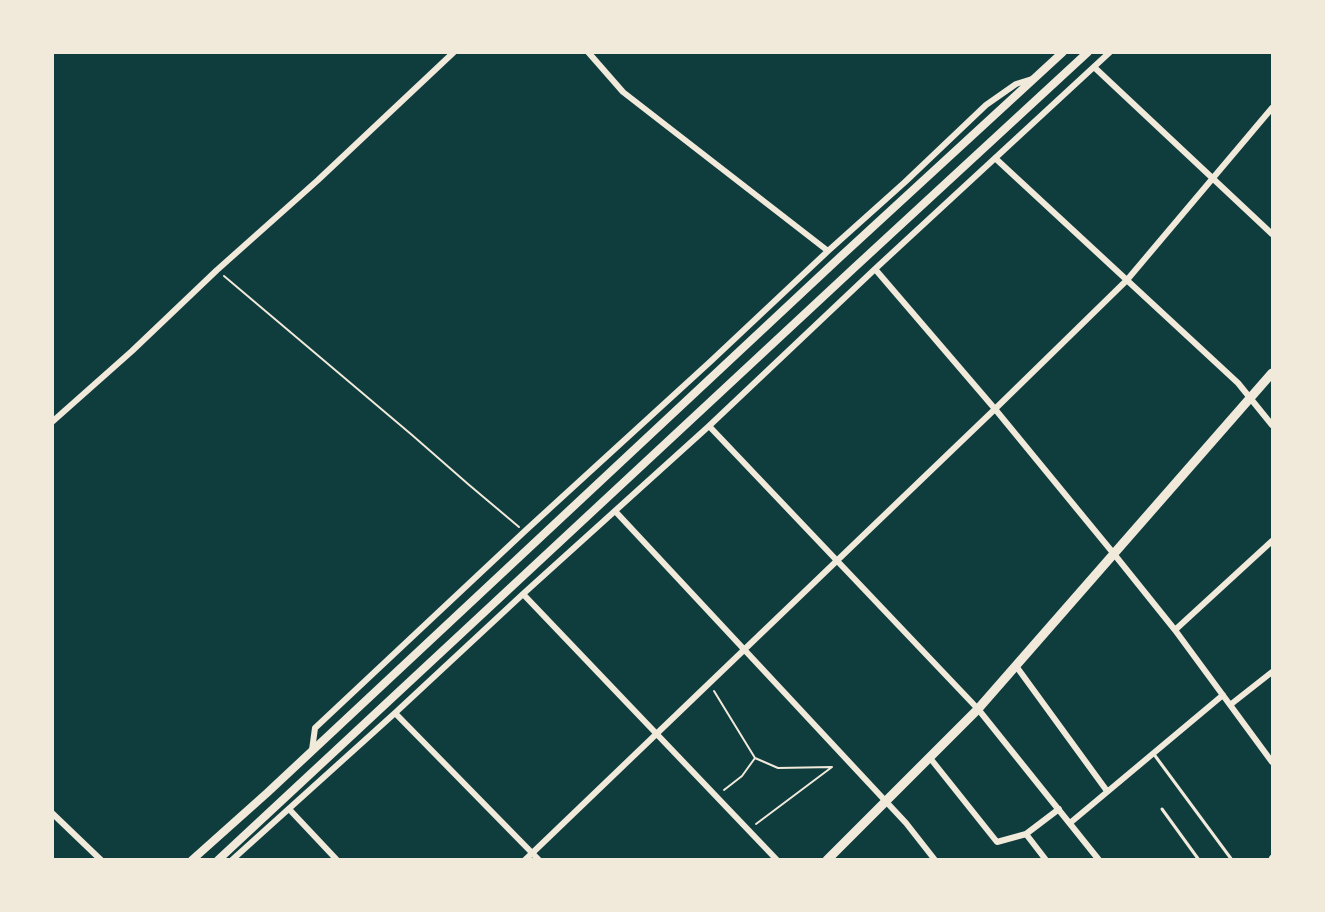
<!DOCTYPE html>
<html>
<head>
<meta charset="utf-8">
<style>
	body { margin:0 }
	#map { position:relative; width:1325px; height:912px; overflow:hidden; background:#0f3d3e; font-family:"PT Serif",serif }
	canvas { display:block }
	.frame { position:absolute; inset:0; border:54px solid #f1e9da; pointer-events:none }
</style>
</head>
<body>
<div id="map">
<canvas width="1325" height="912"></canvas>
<div class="frame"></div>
</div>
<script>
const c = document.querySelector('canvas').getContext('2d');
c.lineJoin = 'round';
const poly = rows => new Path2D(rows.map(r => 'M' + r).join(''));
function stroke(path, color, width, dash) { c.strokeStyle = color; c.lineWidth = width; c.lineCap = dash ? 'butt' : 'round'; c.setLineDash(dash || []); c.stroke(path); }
stroke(poly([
	[224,276,412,435,468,484,519,527],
	[714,691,755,758,778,768,832,767,756,824],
	[724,790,742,776,755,758]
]), '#f1e9da', 2);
stroke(poly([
	[1153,753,1232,860],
	[1162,809,1199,860]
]), '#f1e9da', 3);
stroke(poly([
	[588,52,623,92,828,251],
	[1094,67,1272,234],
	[995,158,1238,383,1272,425],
	[875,269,995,409,1114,554,1175,630,1272,762],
	[52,422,132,351,217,270,318,180,454,52],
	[709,426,978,709,1099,860],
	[615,511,906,823,935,860],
	[523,594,777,860],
	[1175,630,1272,541],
	[1016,666,1107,791],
	[1230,705,1272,672],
	[395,713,539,860],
	[312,750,315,728,525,531,711,361,828,251,905,182,986,105,1016,84,1032,79],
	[930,758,997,842,1026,834,1059,809],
	[289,809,337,860],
	[52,813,101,860],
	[1070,823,1223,695],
	[1026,834,1046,860],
	[232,860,395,713,523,594,709,426,875,269,1110,52],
	[525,860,995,409,1127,280,1272,108],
	[1271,860,1272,858]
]), '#f1e9da', 6);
stroke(poly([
	[192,860,267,793,838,259,1063,52],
	[218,860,854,268,1088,52]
]), '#f1e9da', 8);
stroke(poly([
	[827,860,978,709,1272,373]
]), '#f1e9da', 9);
</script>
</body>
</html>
